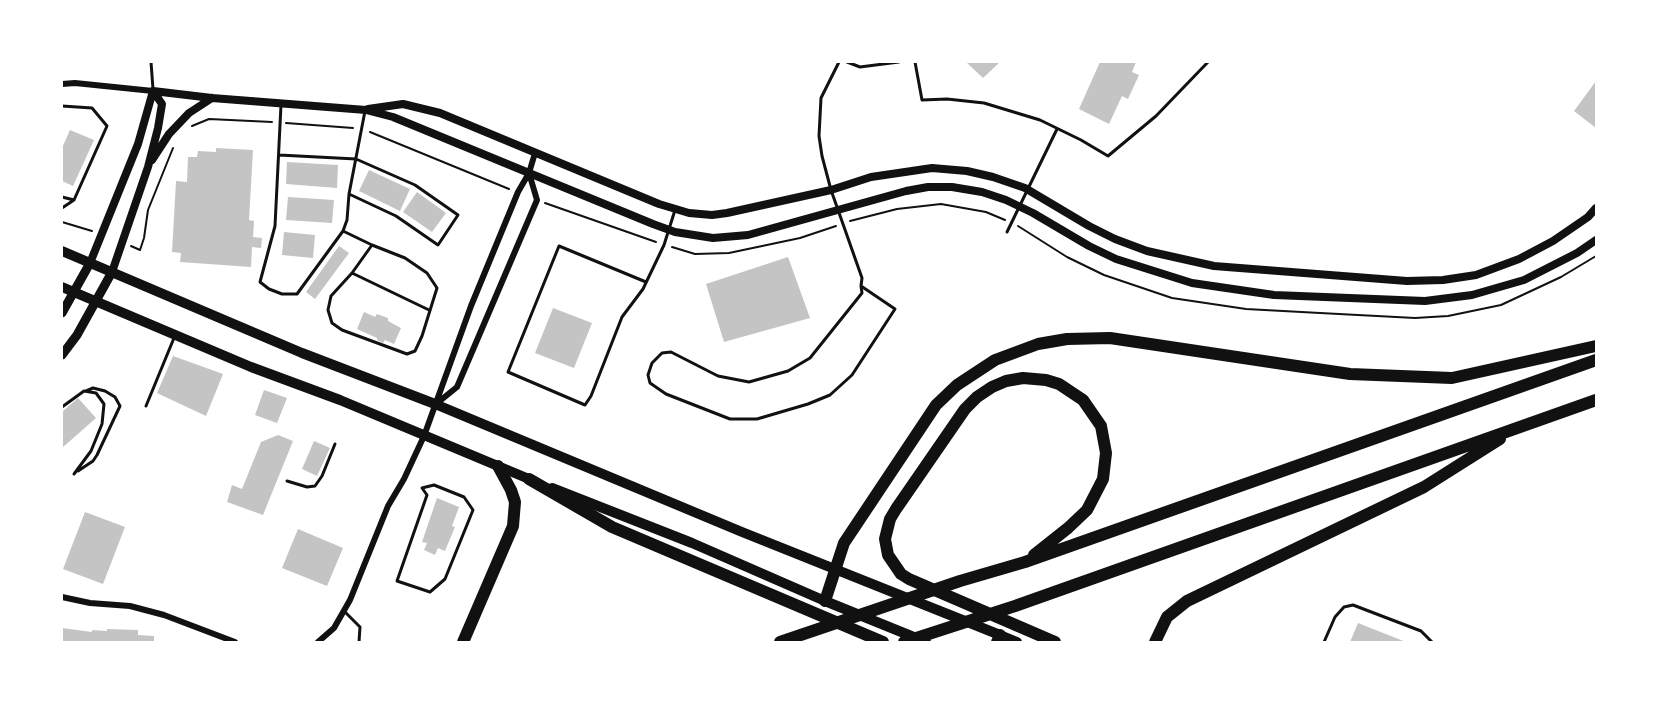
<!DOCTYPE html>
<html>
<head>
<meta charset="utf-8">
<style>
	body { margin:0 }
	#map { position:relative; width:1658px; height:704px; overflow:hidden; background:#fff; font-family:"PT Sans",sans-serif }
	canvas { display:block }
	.frame { position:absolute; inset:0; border:63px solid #fff; pointer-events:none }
</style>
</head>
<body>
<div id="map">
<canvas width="1658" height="704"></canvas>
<div class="frame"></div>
</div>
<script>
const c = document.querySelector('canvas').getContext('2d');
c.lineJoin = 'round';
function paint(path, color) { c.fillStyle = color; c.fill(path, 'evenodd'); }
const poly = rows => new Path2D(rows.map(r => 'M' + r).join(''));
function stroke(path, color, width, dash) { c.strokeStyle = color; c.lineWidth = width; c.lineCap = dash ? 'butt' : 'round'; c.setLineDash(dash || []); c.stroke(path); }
paint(poly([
	[966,62,1000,62,983,78],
	[1100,62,1136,62,1132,72,1139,75,1128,99,1122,96,1109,124,1079,109],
	[1596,81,1596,128,1574,111],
	[70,130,94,140,73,186,62,181,62,148],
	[216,148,253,150,249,220,254,221,253,237,262,238,261,248,252,247,251,267,180,262,181,253,172,252,176,181,187,182,188,157,197,157,198,151,216,152],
	[287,162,338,165,337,188,286,184],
	[369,170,410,189,400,211,359,191],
	[417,192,446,213,432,232,403,212],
	[288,197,334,200,332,223,286,220],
	[284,232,315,235,313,258,282,255],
	[339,246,349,253,315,299,306,292],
	[788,257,810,318,724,342,706,284],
	[553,308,592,323,574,368,535,353],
	[364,312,375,317,377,314,388,318,388,321,401,328,394,344,385,340,383,343,377,340,377,338,357,329],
	[173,356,223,374,206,416,157,393],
	[264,390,287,398,277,423,255,415],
	[78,398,96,418,62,448,62,412],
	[278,435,293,441,263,515,227,502,232,485,242,489,261,442],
	[314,441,330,448,317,476,302,469],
	[437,498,459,507,452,526,455,527,445,551,438,548,435,555,424,550,427,543,422,542],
	[85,512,125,527,103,584,63,569],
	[298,529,343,548,327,586,282,568],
	[1358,623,1406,642,1350,642],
	[62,628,92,632,92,630,107,631,107,629,138,630,138,635,154,636,154,642,62,642]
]), '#c4c4c4');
stroke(poly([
	[286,123,353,128],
	[192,126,209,119,272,122],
	[370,132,509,189],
	[545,203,656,242],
	[850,221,897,209,941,204,986,212,1005,220],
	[62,222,92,231],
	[1018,226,1067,257,1104,275,1172,298,1246,309,1320,313,1415,318,1448,316,1501,305,1561,277,1596,256],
	[131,246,140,250,144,238,148,210,173,148],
	[672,247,695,254,729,253,800,238,836,226]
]), '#111', 2);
stroke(poly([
	[151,62,153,89],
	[839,62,821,98,819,136,822,156,831,190,862,278,861,286,862,293,810,358,788,371,749,382,718,376,671,352,662,353,652,363,648,375,650,383,666,394,730,419,757,419,808,404,830,395,852,375,895,309,861,286],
	[847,62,860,67,899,62],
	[915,62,922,100,947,99,984,103,1040,120,1081,140,1108,156,1156,116,1208,62],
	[281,105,275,226,260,282,269,289,282,294,297,294,343,231,347,220,349,194,365,111],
	[62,106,92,108,107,126,74,200,62,197],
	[279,155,356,159,415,185,458,215,438,245,396,216,349,194],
	[62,208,74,200],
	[343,231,372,245,352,273,331,296,328,310,332,323,342,330,407,354,415,351,422,336,437,288,427,273,405,258,372,245],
	[1007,232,1057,129],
	[352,273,429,310],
	[646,282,559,246,508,372,585,405,591,396,622,317,643,289,664,245,675,210],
	[146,406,174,338],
	[62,407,84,391,96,393,104,404,102,424,91,451,74,474],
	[78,471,93,461,97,455,120,406,115,397,105,391,93,388,86,391],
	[287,481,307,487,315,486,322,476,335,444],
	[434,485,464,497,473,510,445,579,430,592,397,581,427,495,422,488,434,485],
	[344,611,360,627,359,642],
	[1324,642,1335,617,1344,607,1353,605,1421,631,1432,642]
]), '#111', 3);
stroke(poly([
	[62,84,75,83,153,91],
	[436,404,457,387,537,200,529,173],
	[62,597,90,603,130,606,164,615,235,642],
	[318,642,334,628,350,600,388,506,404,479,424,436,471,306,518,192,529,173,535,153]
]), '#111', 6);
stroke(poly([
	[153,91,212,98,366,110,393,117,653,224,675,232,713,238,748,235,906,191,928,187,952,187,982,192,1006,200,1033,213,1089,246,1116,259,1192,283,1274,295,1425,301,1472,295,1524,280,1577,253,1596,240],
	[368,109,403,104,440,113,659,204,689,213,712,215,727,213,831,190,871,177,905,172,932,168,967,171,993,177,1025,188,1089,226,1115,239,1147,251,1214,266,1407,281,1443,280,1476,275,1519,259,1553,241,1588,217,1596,208],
	[152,160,169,134,189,113,212,98],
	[90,263,138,144,153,91],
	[112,272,148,167,158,128,162,104,153,91]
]), '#111', 8);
stroke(poly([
	[62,313,90,263],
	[62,355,77,335,112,272]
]), '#111', 9);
stroke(poly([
	[552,488,692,543,825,601,926,642],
	[1000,635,1017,642]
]), '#111', 10);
stroke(poly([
	[62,251,302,353,435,404,742,532,1000,635],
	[62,287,251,367,340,400,529,479]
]), '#111', 10);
stroke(poly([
	[529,479,612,527,883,642],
	[1034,555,1068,528,1087,510,1103,479,1106,453,1101,426,1083,400,1059,384,1046,380,1023,378,1006,381,992,387,977,397,965,409,896,509,890,519,885,539,888,555,901,574,909,579,1055,642],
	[825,601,844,543,936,405,957,385,995,360,1038,344,1067,339,1110,338,1350,374,1452,378,1596,346],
	[463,642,513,526,515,502,511,490,498,466],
	[780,642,960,581,1025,562,1596,360],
	[904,642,1015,606,1596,400],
	[997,642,1000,635],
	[1155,642,1167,617,1187,601,1424,487,1500,439]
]), '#111', 12);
</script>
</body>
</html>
